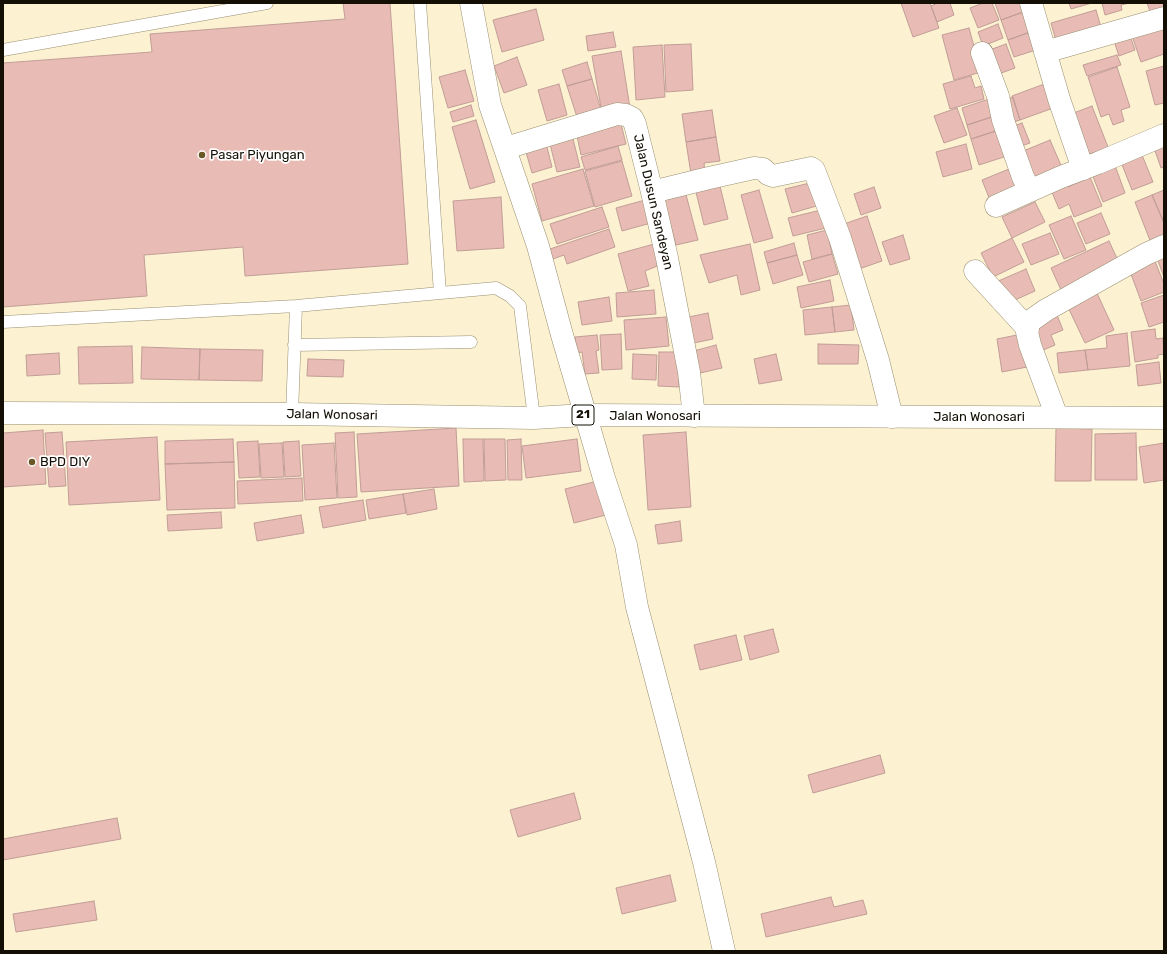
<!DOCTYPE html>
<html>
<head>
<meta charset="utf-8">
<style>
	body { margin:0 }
	#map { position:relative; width:1167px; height:954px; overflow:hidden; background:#fcf1d1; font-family:Rubik,sans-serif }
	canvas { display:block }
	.frame { position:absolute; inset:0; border:4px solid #130f05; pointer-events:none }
</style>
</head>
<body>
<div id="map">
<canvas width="1167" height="954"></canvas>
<div class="frame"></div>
</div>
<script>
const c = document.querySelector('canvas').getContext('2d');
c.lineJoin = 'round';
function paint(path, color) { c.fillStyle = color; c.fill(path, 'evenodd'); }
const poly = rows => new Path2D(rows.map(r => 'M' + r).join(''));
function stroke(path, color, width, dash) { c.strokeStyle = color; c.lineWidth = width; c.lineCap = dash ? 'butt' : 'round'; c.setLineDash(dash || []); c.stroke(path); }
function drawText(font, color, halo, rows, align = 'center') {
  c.font = font + ' Rubik,sans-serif'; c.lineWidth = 3.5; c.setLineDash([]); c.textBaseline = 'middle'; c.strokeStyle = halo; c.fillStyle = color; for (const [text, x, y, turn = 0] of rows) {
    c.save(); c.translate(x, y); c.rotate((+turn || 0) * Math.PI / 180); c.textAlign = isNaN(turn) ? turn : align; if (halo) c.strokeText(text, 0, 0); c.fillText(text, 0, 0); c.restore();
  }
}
const building = poly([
	[343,3,390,3,408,264,245,276,243,247,144,255,147,296,3,307,3,63,152,52,150,34,345,19,343,3],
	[901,3,930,3,939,28,913,37,901,3],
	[938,3,950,3,954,15,937,22,931,6,938,3],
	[983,3,992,3,999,20,978,28,970,8,983,3],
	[995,3,1023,3,1026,11,1001,20,995,3],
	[1069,3,1092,3,1071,9,1069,3],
	[1102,3,1129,3,1121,5,1122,10,1105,15,1102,3],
	[1147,3,1164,3,1164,13,1152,17,1147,3],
	[536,9,544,40,502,52,493,20,536,9],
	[1096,10,1102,31,1057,44,1051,23,1096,10],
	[1026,11,1033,31,1008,40,1001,20,1026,11],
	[998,24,1003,38,983,46,978,32,998,24],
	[1164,25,1164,54,1141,62,1130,30,1164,25],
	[969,28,981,72,954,80,942,35,969,28],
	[1128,30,1135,50,1119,56,1112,35,1128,30],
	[1033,31,1039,49,1014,57,1008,40,1033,31],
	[613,32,616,47,588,51,586,36,613,32],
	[691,44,693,90,666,92,664,45,691,44],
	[1006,44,1015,68,993,76,984,52,1006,44],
	[662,45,665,97,636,100,633,47,662,45],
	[621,51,630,108,602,113,592,56,621,51],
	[1117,55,1121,65,1087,76,1083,65,1117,55],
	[517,57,527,85,504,93,494,66,517,57],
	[587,62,592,79,567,86,562,70,587,62],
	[1164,66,1164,103,1155,105,1146,71,1164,66],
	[1117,67,1130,107,1121,110,1124,121,1113,125,1109,114,1101,117,1088,77,1117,67],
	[465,70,474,101,448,108,439,77,465,70],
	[971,76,975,88,981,86,984,99,950,109,943,84,971,76],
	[592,79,602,113,578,120,567,86,592,79],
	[1047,83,1056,107,1020,120,1012,96,1047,83],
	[559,84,567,115,547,121,538,90,559,84],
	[1013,97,1020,120,1008,124,1000,102,1013,97],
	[989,99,995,116,967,125,962,108,989,99],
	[471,105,474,116,453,122,450,112,471,105],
	[1092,106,1108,147,1082,157,1066,116,1092,106],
	[957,108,967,135,944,143,934,116,957,108],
	[712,110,716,137,686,142,682,114,712,110],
	[995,116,999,130,971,139,967,125,995,116],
	[476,120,495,182,470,189,452,127,476,120],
	[620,120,626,144,581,155,576,131,620,120],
	[1022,123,1030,143,1016,148,1008,128,1022,123],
	[999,130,1007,156,979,165,971,139,999,130],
	[572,135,580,167,557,172,549,140,572,135],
	[716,137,720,161,704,163,705,172,691,174,686,142,716,137],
	[545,139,552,167,532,173,524,145,545,139],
	[1050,140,1063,170,1028,185,1016,154,1050,140],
	[1164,141,1164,167,1161,168,1153,145,1164,141],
	[966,144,972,169,943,177,936,152,966,144],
	[618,146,622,160,585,170,581,157,618,146],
	[1142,155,1153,182,1132,190,1121,162,1142,155],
	[1113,160,1125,193,1103,202,1090,169,1113,160],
	[622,161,632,196,595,207,585,171,622,161],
	[1014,167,1022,188,990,200,982,180,1014,167],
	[583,169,594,206,542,221,532,184,583,169],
	[1090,177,1102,206,1074,217,1069,204,1059,209,1049,185,1064,178,1068,187,1090,177],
	[719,182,728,219,704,225,695,188,719,182],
	[814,182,820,205,792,213,785,189,814,182],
	[874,187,881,208,861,215,854,194,874,187],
	[759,190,773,238,754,243,741,195,759,190],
	[1164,190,1164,223,1152,195,1164,190],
	[685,191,698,240,676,245,663,197,685,191],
	[1152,195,1164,223,1164,243,1153,248,1135,202,1152,195],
	[501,197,504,248,457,251,453,201,501,197],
	[645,200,651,223,622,231,616,208,645,200],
	[1035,202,1045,222,1012,238,1002,217,1035,202],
	[602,207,609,227,557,244,550,224,602,207],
	[821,210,826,228,793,236,788,218,821,210],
	[1101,213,1110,234,1086,244,1077,223,1101,213],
	[867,216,882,261,856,270,841,225,867,216],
	[1071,216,1086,250,1064,259,1049,225,1071,216],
	[609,229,615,247,567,264,564,255,550,260,547,250,609,229],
	[827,230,832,254,812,259,807,235,827,230],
	[1050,233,1059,254,1031,265,1022,244,1050,233],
	[903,235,910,259,890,265,882,242,903,235],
	[1012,238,1024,262,993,277,981,253,1012,238],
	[1109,241,1120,265,1062,292,1051,268,1109,241],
	[794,243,797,255,767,263,764,252,794,243],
	[654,244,660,265,645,271,649,286,628,291,618,254,654,244],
	[750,244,760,290,741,295,737,275,709,283,700,255,750,244],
	[1164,249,1164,277,1155,253,1164,249],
	[832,254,838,274,809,282,803,262,832,254],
	[797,255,803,275,773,284,767,263,797,255],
	[1153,256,1164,284,1164,292,1141,301,1128,266,1153,256],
	[1026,269,1035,291,1006,304,996,282,1026,269],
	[830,280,834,301,801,308,797,287,830,280],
	[654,290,656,314,617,317,616,293,654,290],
	[1096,291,1114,330,1085,343,1067,305,1096,291],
	[1164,295,1164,322,1149,327,1141,303,1164,295],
	[609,297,612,321,582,325,578,302,609,297],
	[851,305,854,330,835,332,832,307,851,305],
	[832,307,835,332,805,335,803,310,832,307],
	[708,313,713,339,689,344,684,318,708,313],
	[1057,315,1063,330,1051,335,1055,345,1041,351,1031,325,1057,315],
	[666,317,669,346,626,350,624,320,666,317],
	[1155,329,1156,339,1163,338,1164,354,1158,355,1158,358,1135,362,1131,332,1155,329],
	[1127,333,1130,366,1088,370,1085,350,1107,348,1106,336,1127,333],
	[621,334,622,369,602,370,600,335,621,334],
	[1022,334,1027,367,1002,372,997,339,1022,334],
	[597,335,599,350,596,351,599,373,585,374,582,352,577,353,575,337,597,335],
	[818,344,859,345,858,364,818,364,818,344],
	[716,345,722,368,696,374,690,352,716,345],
	[132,346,133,383,79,384,78,347,132,346],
	[142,347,200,349,199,380,141,379,142,347],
	[200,349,263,350,262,381,199,380,200,349],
	[1085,350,1088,370,1059,373,1057,353,1085,350],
	[659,352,679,352,679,387,658,386,659,352],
	[59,353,60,374,27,376,26,355,59,353],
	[633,354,657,355,656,380,632,379,633,354],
	[776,354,782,380,759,384,754,359,776,354],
	[308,359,344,360,343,377,307,376,308,359],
	[1159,362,1161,383,1138,386,1136,365,1159,362],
	[456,428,459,486,361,492,357,434,456,428],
	[1056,428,1092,429,1091,481,1055,481,1056,428],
	[43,430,46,484,3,487,3,433,43,430],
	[62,432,66,486,49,487,45,433,62,432],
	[354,432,357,497,338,498,335,433,354,432],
	[686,432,691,507,648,510,643,435,686,432],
	[1136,433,1137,480,1095,480,1095,434,1136,433],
	[157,437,160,500,69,505,66,442,157,437],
	[233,439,234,462,165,464,165,441,233,439],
	[463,439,483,439,484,481,464,482,463,439],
	[484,439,505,439,506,480,485,481,484,439],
	[521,439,522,480,508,480,507,440,521,439],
	[577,439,581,471,526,478,522,446,577,439],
	[258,441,260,477,239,478,237,442,258,441],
	[299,441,301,476,285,477,283,442,299,441],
	[282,443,284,477,261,478,259,444,282,443],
	[334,443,337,498,305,500,302,445,334,443],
	[1164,443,1164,480,1144,483,1139,447,1164,443],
	[234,462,235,508,167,510,165,464,234,462],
	[302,478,303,501,238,504,237,481,302,478],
	[598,481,606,515,574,523,565,489,598,481],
	[434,489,437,509,407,515,403,494,434,489],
	[403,494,406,513,369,519,366,500,403,494],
	[363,500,366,520,323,528,319,507,363,500],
	[221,512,222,528,168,531,167,515,221,512],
	[301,515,304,533,257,541,254,523,301,515],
	[680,521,682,541,658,544,655,525,680,521],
	[773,629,779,652,750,660,744,636,773,629],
	[736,635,742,660,700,670,694,645,736,635],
	[880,755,885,773,813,793,808,775,880,755],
	[574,793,581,819,518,837,510,810,574,793],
	[117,818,121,839,3,860,3,839,117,818],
	[670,875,676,901,622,914,616,888,670,875],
	[831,897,834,907,863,900,867,914,766,937,761,914,831,897],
	[94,901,97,920,16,932,13,914,94,901]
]);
paint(building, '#e8bbb4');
stroke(building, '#c19d97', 1);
const service = poly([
	[420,3,440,293],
	[3,50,267,3],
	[3,322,296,306,496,288,510,296,520,306,534,418],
	[294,345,471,342],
	[292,414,296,306]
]);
const minor = poly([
	[471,3,490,105,538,246,562,335,604,478,626,545,637,607,704,862,724,951],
	[1031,3,1059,99,1083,169],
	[1045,52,1164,18],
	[982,53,998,96,1003,120,1012,146,1023,177,1030,191],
	[506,148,617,114,626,115,632,118,635,124,652,192,667,258,689,372,694,416],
	[652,192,709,178,754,168,763,169,768,174,773,176,811,168,814,170,840,238,878,360,892,417],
	[996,206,1061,177,1098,163,1164,135],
	[975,271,1028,329],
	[1057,417,1030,345,1027,332,1029,322,1046,310,1146,254,1164,246]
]);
const trunk = poly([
	[3,413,292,414,534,418,585,415,1164,418]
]);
stroke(service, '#998f72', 13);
stroke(minor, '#998f72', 23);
stroke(trunk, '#998f72', 23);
stroke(service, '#fff', 12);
stroke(minor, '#fff', 22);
stroke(trunk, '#fff', 22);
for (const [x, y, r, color] of [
	[202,155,4,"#695725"],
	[32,462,4,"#695725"]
]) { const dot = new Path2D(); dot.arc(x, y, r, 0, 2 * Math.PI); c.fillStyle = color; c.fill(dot); stroke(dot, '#fff', 1.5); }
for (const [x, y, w] of [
	[583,415,22]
]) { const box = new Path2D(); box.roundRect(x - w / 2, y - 10, w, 20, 3); c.fillStyle = '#fff'; c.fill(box); stroke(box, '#130f05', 1); }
drawText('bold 12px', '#130f05', null, [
	["21",583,415]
]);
drawText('13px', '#130f05', '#fff', [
	["Pasar Piyungan",210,155],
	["BPD DIY",40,462]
], 'left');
drawText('13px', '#130f05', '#fff', [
	["Jalan Dusun Sandeyan",653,202,77],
	["Jalan Wonosari",332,415,1],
	["Jalan Wonosari",655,416],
	["Jalan Wonosari",979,417]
]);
</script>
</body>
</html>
